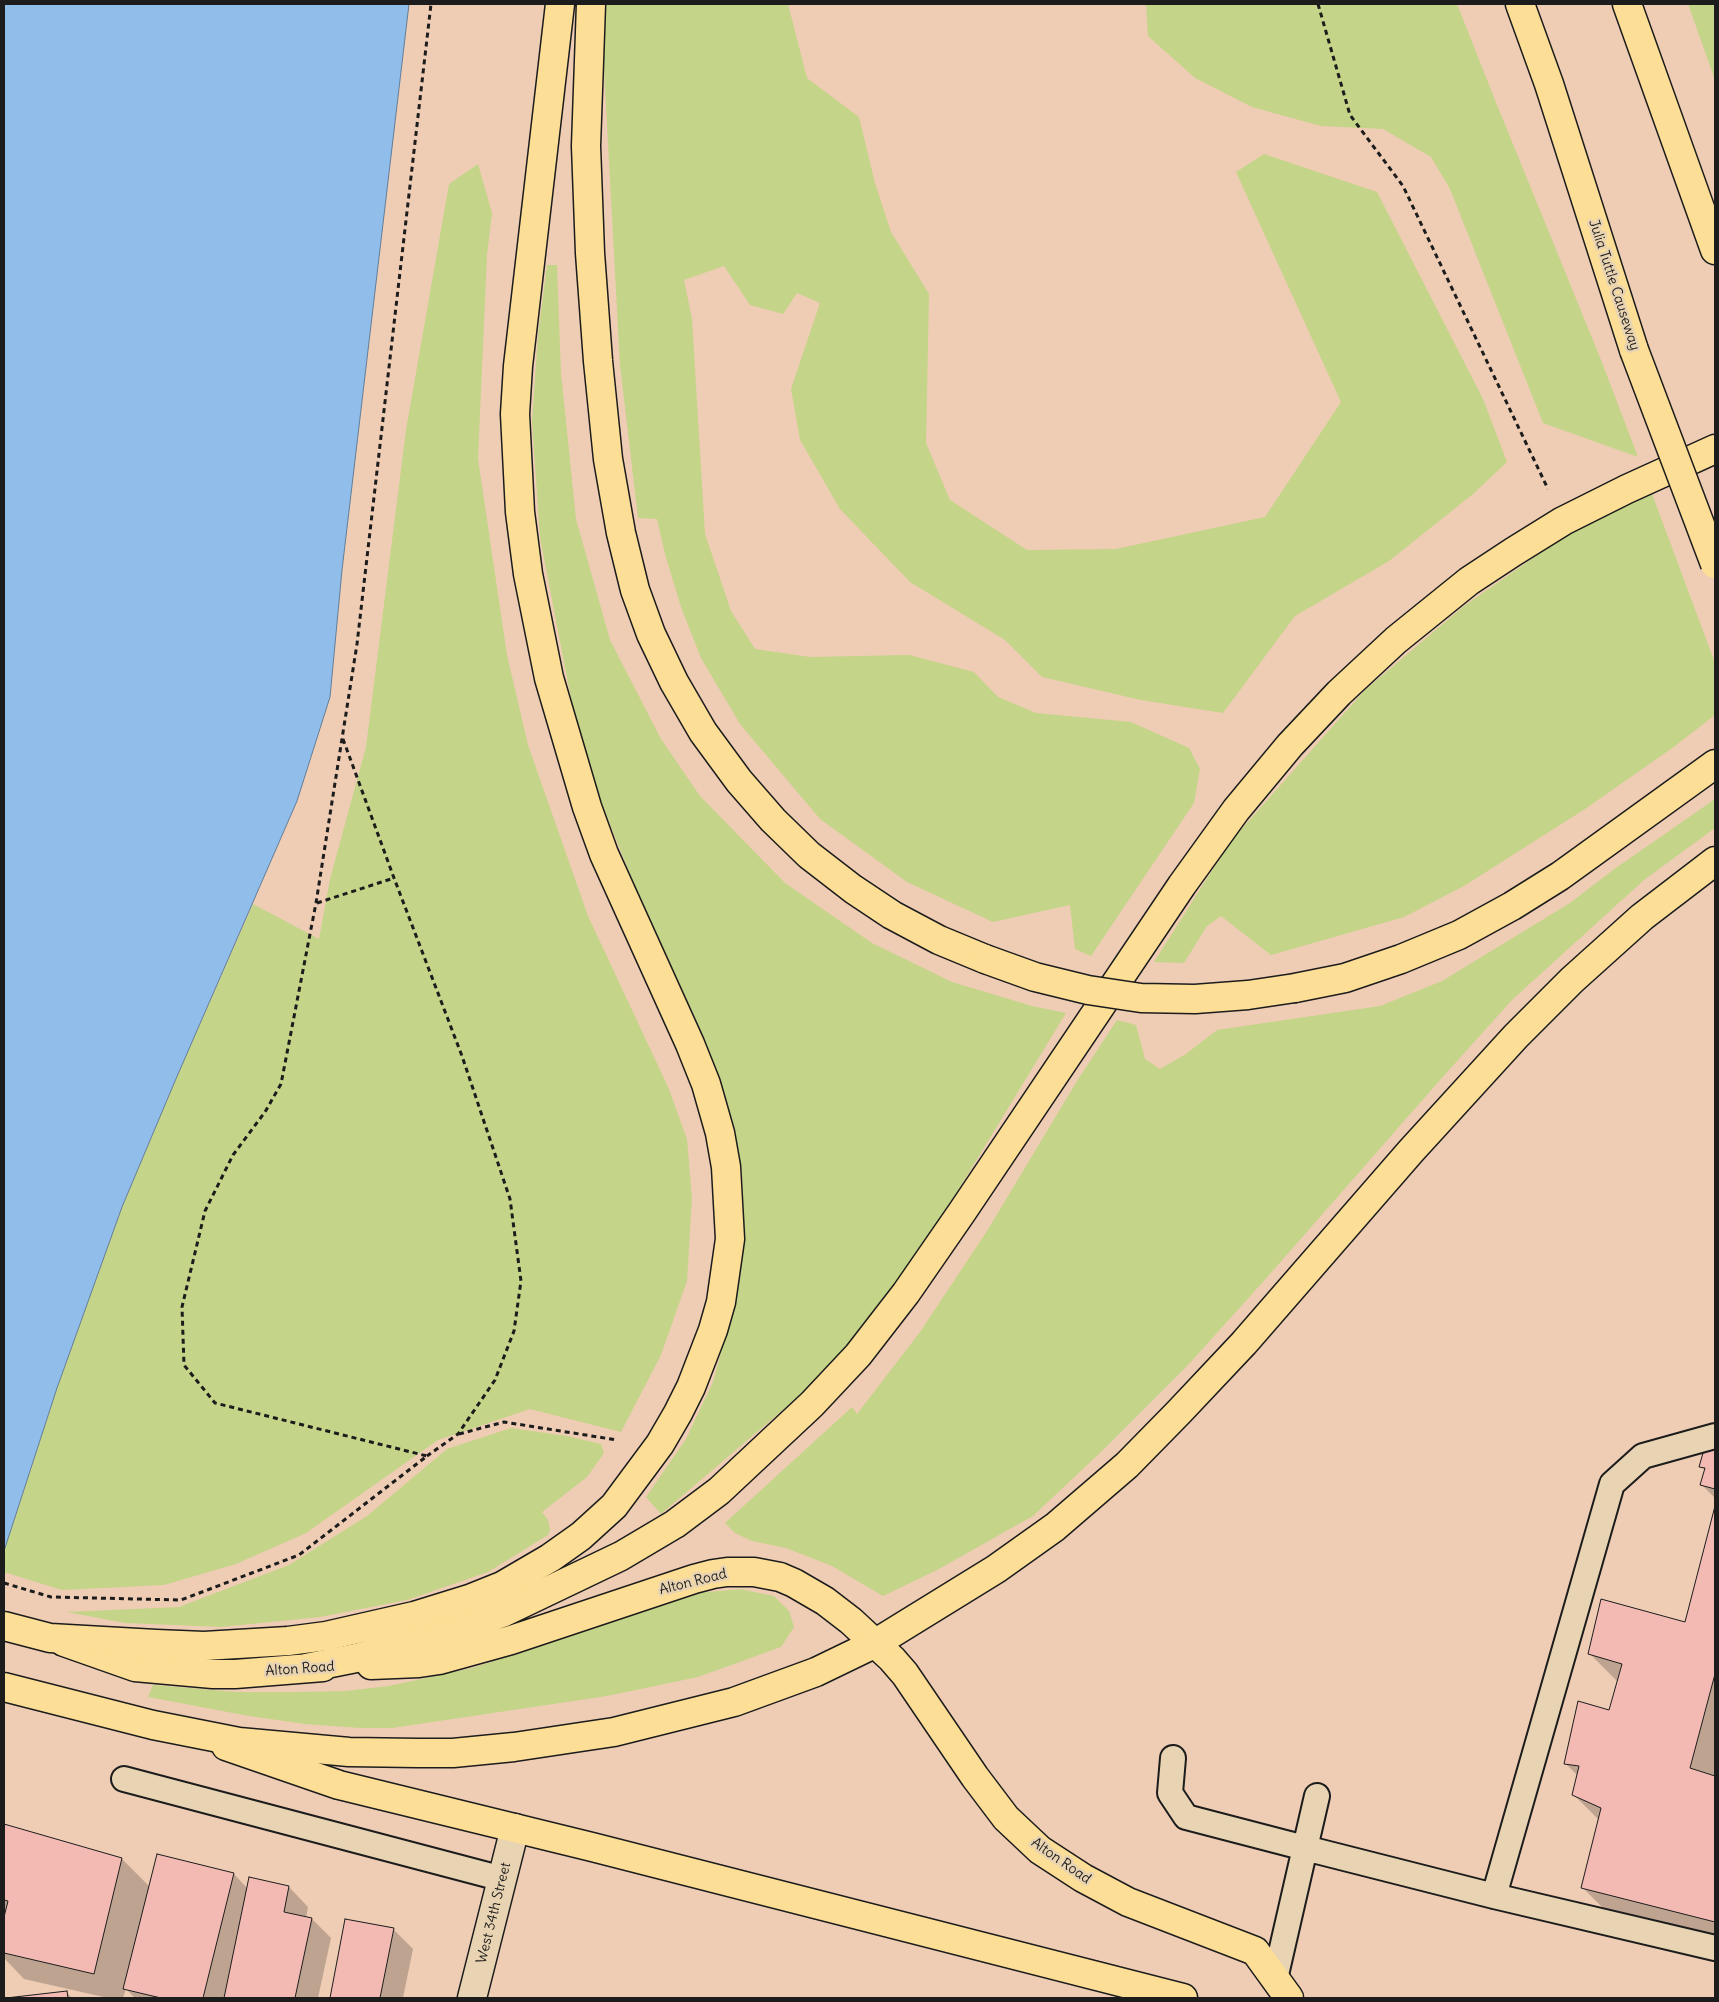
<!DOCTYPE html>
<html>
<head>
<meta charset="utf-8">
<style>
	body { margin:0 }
	#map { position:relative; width:1719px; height:2002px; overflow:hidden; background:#eecdb4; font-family:Delius,sans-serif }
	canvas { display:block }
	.frame { position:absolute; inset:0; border:5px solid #1c1c1c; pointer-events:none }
</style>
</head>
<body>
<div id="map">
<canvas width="1719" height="2002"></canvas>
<div class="frame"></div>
</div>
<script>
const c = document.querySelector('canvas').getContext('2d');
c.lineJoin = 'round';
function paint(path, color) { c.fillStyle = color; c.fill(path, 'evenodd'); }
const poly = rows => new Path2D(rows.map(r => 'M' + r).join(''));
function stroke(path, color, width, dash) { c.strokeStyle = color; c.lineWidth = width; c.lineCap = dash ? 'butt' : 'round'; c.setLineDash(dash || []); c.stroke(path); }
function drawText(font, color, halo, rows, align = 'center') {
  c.font = font + ' Delius,sans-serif'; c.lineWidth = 5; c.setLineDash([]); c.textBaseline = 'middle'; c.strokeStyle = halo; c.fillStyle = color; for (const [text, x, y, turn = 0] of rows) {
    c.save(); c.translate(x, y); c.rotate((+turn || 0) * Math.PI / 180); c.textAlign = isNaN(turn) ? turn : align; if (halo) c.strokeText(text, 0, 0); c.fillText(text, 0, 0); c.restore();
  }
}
paint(poly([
	[604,4,788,4,807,78,859,117,875,183,891,232,929,294,926,443,950,500,1027,550,1116,549,1265,517,1341,402,1236,172,1264,154,1377,192,1483,399,1507,462,1473,494,1389,561,1295,616,1223,713,1141,700,1042,677,1005,640,910,582,840,509,800,440,791,389,820,303,797,293,783,314,750,305,724,266,684,280,692,319,705,534,731,611,755,649,810,657,909,655,974,672,998,697,1036,713,1131,722,1189,748,1200,769,1194,803,1091,956,1075,949,1070,905,993,922,907,882,820,819,740,724,701,658,681,607,665,554,657,519,638,518,620,365,603,50],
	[1146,4,1457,4,1495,100,1601,360,1638,457,1543,423,1450,189,1431,157,1383,129,1321,126,1252,107,1195,78,1148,36],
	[1688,4,1715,4,1715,80],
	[478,164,492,213,487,255,478,459,507,655,528,745,588,916,668,1087,687,1139,692,1198,687,1281,661,1355,621,1432,530,1409,438,1440,306,1533,236,1564,164,1585,62,1590,4,1572,4,1551,57,1388,122,1207,175,1081,253,904,319,939,330,879,366,747,406,430,449,184],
	[547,265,557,265,561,373,576,519,610,640,661,739,700,796,785,883,872,943,952,982,1032,1006,1066,1013,918,1256,835,1361,792,1402,661,1514,646,1497,686,1439,713,1382,738,1290,743,1230,742,1175,733,1124,722,1087,643,907,592,779,572,704,540,537,532,422,538,335],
	[1651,491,1715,663,1715,715,1675,746,1585,809,1464,886,1404,917,1271,955,1221,916,1207,926,1184,963,1154,962,1230,842,1365,690,1464,606,1598,513],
	[1715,799,1715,828,1644,880,1512,1000,1440,1080,1262,1283,1187,1366,1102,1451,1033,1516,937,1570,883,1596,832,1566,786,1548,752,1541,735,1533,725,1523,852,1407,857,1414,920,1332,987,1231,1077,1081,1117,1020,1136,1025,1145,1059,1160,1069,1186,1054,1217,1030,1380,1006,1442,981,1570,903,1613,870],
	[511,1428,567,1436,601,1444,604,1453,587,1477,542,1512,548,1520,550,1530,548,1535,488,1572,407,1600,320,1617,221,1627,125,1623,67,1612,179,1607,289,1565,367,1516,447,1449],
	[740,1589,774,1596,789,1611,794,1627,781,1647,698,1677,607,1696,392,1728,360,1728,305,1724,249,1716,148,1697,153,1685,236,1692,296,1692,346,1691,389,1686,472,1668,698,1593]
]), '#c4d488');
const water = poly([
	[4,4,409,4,342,570,330,697,297,801,175,1081,122,1207,57,1388,4,1551,4,4]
]);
paint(water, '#90bdea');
stroke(water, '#627d98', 1);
paint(poly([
	[1706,1448,1715,1450,1715,1498,1702,1485,1705,1471,1701,1466],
	[1715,1511,1715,1949,1620,1925,1583,1888,1599,1820,1573,1794,1578,1776,1565,1763,1610,1711,1618,1682,1590,1654,1686,1624],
	[4,1825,122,1859,150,1887,158,1855,234,1874,248,1889,289,1887,308,1907,306,1918,312,1919,331,1938,318,1998,135,1998,126,1989,123,1998,108,1998,24,1979,4,1958],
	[346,1920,393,1929,413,1949,403,1998,331,1998],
	[67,1993,72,1998,11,1998]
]), '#0003');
const building = poly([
	[1705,1446,1715,1449,1715,1489,1700,1485,1705,1468,1699,1467,1705,1446],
	[1715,1506,1715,1674,1690,1768,1715,1776,1715,1922,1581,1888,1601,1808,1572,1795,1579,1766,1564,1764,1578,1701,1609,1710,1622,1664,1588,1654,1601,1599,1685,1622,1715,1506],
	[4,1824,122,1858,94,1974,4,1953,4,1917,8,1901,4,1900,4,1824],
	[157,1854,234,1873,203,1998,161,1998,123,1989,157,1854],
	[249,1877,289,1886,284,1912,312,1918,295,1998,224,1998,249,1877],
	[345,1919,394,1928,380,1998,330,1998,345,1919],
	[67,1991,68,1998,6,1998,67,1991]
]);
paint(building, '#f3b9b3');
stroke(building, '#1c1c1c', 1);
const lane = poly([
	[1173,1758,1170,1793,1186,1817,1305,1848,1317,1796],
	[124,1779,503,1879],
	[1494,1896,1612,1484,1643,1456,1715,1436],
	[1275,1979,1305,1848,1494,1896,1715,1948]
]);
const street = poly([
	[472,1998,515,1828]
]);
const primary = poly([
	[64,1642,135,1667,213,1674,235,1674,323,1667],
	[371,1665,419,1663,439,1660,511,1640,694,1579,713,1574,727,1572,754,1572,780,1577,794,1583,825,1601,851,1621,892,1659,905,1674,975,1777,1006,1818,1040,1850,1083,1878,1128,1902,1255,1951,1289,1998],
	[306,1668,356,1658,419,1641,502,1613,621,1556,675,1524,719,1491,812,1404,858,1355,906,1293,962,1212,1182,885,1236,810,1290,745,1339,693,1396,640,1469,581,1513,552,1563,521,1627,489,1715,449],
	[226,1746,339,1785,592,1847,1183,1998]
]);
const highway = poly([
	[591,4,586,146,590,253,598,361,608,459,621,533,635,590,651,634,674,682,703,732,739,781,773,820,809,855,853,889,892,915,939,940,985,959],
	[1520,4,1549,84,1634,350],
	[1627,4,1715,250],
	[1295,988,1345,978,1401,959,1459,935,1512,906,1560,876,1715,764],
	[4,1626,50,1638,156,1644,204,1646,288,1641,326,1636,414,1616,472,1598,502,1586,550,1558,581,1536,614,1506,660,1444,678,1413,691,1387,713,1330,721,1302,730,1239,726,1167,720,1133,706,1084,690,1044,604,854,587,807,549,678,528,574,520,512,515,414,518,366,560,4],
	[4,1687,153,1725,239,1742,349,1752,418,1753,453,1753,514,1747,614,1732,734,1702,816,1672,876,1643,996,1569,1055,1527,1127,1465,1179,1412,1244,1343,1411,1151,1516,1036,1572,980,1642,917,1715,861]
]);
stroke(lane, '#1c1c1c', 28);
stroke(street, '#1c1c1c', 31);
stroke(primary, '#1c1c1c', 31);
stroke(highway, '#1c1c1c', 31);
stroke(poly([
	[1318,4,1350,115,1403,186,1548,489],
	[343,739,394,878,462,1056,510,1199,521,1281,514,1331,495,1380,458,1434,427,1456],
	[317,903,394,878],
	[459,1434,504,1422,617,1440],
	[4,1583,51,1597,181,1600,299,1555,427,1456,215,1403,184,1365,182,1307,205,1211,233,1155,265,1112,281,1084,316,903,357,644,431,4]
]), '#1c1c1c', 3, [5, 4]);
stroke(lane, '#e8d3b2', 24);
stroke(street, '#e8d3b2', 28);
stroke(primary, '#fdde96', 28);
stroke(highway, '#fdde96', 28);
const highwayBridge = poly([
	[1634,350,1715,564],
	[985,959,1035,977,1088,990,1141,998,1195,999,1248,995,1295,988]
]);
stroke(highwayBridge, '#1c1c1c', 31, []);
stroke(highwayBridge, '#fdde96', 28);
drawText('14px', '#1c1c1c', '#e8d3b2', [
	["Julia Tuttle Causeway",1614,285,72],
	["Alton Road",693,1582,-14],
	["Alton Road",300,1669,-4],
	["Alton Road",1061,1861,35],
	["West 34th Street",494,1913,-76]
]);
</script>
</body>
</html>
